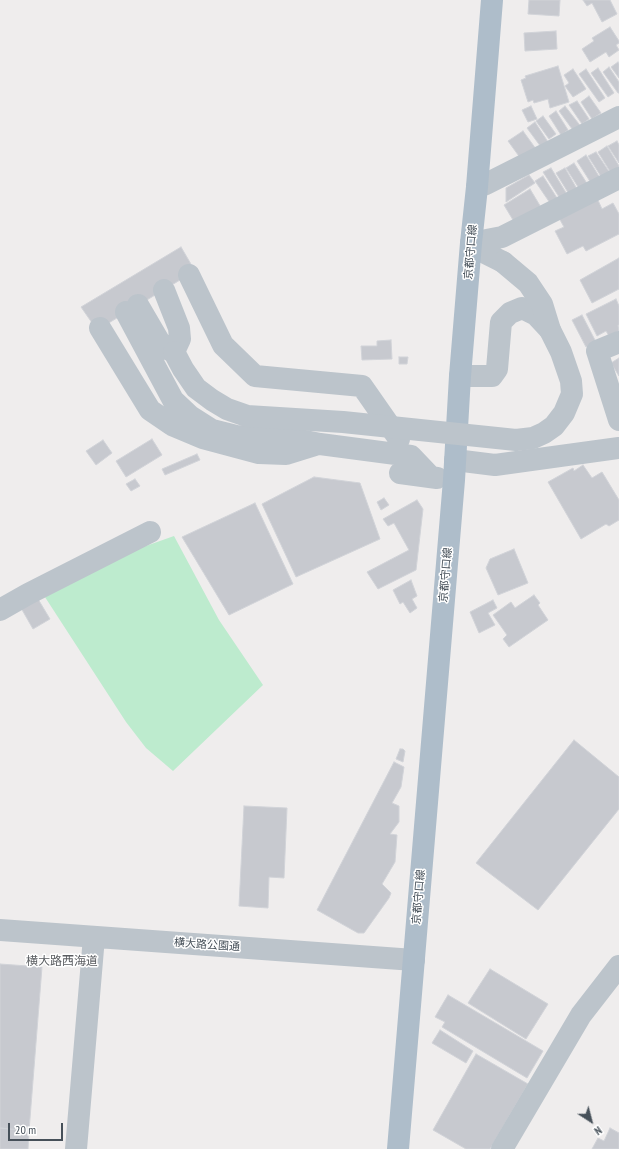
<!DOCTYPE html>
<html>
<head>
<meta charset="utf-8">
<style>
	body { margin:0 }
	#map { position:relative; width:619px; height:1149px; overflow:hidden; background:#efeded; font-family:"PT Sans Narrow",sans-serif }
	canvas { display:block }
	.north { position:absolute; left:571px; top:1101px; width:40px; height:40px; -webkit-text-stroke:3px #fff; paint-order:stroke; rotate:144deg; font-size:11px; font-weight:700; line-height:16px; text-align:center; color:#465059 }
	.north::after { content:''; display:block; margin:auto; width:14px; height:18px; background:#465059; clip-path:polygon(50% 0,100% 100%,50% 72%,0 100%) }
	.scale { position:absolute; left:8px; top:1123px; width:55px; height:18px; box-sizing:border-box; border:2px solid #465059; border-top:0; padding-left:5px; font-size:12px; line-height:14px; white-space:nowrap; color:#465059; -webkit-text-stroke:3px #fff; paint-order:stroke }
</style>
</head>
<body>
<div id="map">
<canvas width="619" height="1149"></canvas>
<div class="north">N</div>
<div class="scale">20 m</div>
</div>
<script>
const c = document.querySelector('canvas').getContext('2d');
c.lineJoin = 'round';
function paint(path, color) { c.fillStyle = color; c.fill(path, 'evenodd'); }
const poly = rows => new Path2D(rows.map(r => 'M' + r).join(''));
function stroke(path, color, width, dash) { c.strokeStyle = color; c.lineWidth = width; c.lineCap = dash ? 'butt' : 'round'; c.setLineDash(dash || []); c.stroke(path); }
function drawText(font, color, halo, rows, align = 'center') {
  c.font = font + ' "PT Sans Narrow","Noto Sans JP",sans-serif'; c.lineWidth = 3; c.setLineDash([]); c.textBaseline = 'middle'; c.strokeStyle = halo; c.fillStyle = color; for (const [text, x, y, turn = 0] of rows) {
    c.save(); c.translate(x, y); c.rotate((+turn || 0) * Math.PI / 180); c.textAlign = isNaN(turn) ? turn : align; if (halo) c.strokeText(text, 0, 0); c.fillText(text, 0, 0); c.restore();
  }
}
paint(poly([
	[174,536,219,620,263,685,173,771,146,748,126,722,43,594,143,547]
]), '#bdebce');
const building = poly([
	[529,0,560,0,559,16,528,14,529,0],
	[583,0,610,0,617,14,602,22,592,3,587,6,583,0],
	[610,27,619,41,619,43,616,45,619,50,609,57,606,52,590,62,582,49,594,41,592,38,610,27],
	[556,31,557,49,525,51,524,33,556,31],
	[618,62,619,64,619,78,611,67,618,62],
	[558,66,569,102,550,108,548,99,534,103,533,100,528,102,521,80,526,78,525,76,558,66],
	[609,67,619,82,619,93,618,93,603,72,609,67],
	[598,68,614,93,608,97,591,73,598,68],
	[573,69,586,89,573,97,565,86,569,83,564,75,573,69],
	[586,69,605,98,599,102,579,74,586,69],
	[589,96,601,113,592,119,581,102,589,96],
	[577,101,589,119,582,124,569,105,577,101],
	[531,106,537,119,528,122,522,110,531,106],
	[565,106,582,128,575,133,559,111,565,106],
	[556,111,568,130,561,135,549,116,556,111],
	[543,116,556,134,549,139,536,121,543,116],
	[535,122,548,142,541,147,527,128,535,122],
	[523,131,536,149,521,159,508,141,523,131],
	[617,141,619,145,619,163,608,146,617,141],
	[607,146,619,166,619,168,611,173,598,152,607,146],
	[596,152,610,173,602,178,588,156,596,152],
	[586,155,600,178,591,183,577,161,586,155],
	[574,163,588,185,580,190,566,168,574,163],
	[551,168,568,196,561,200,543,172,551,168],
	[565,168,577,189,569,194,556,173,565,168],
	[529,175,535,183,506,202,506,188,529,175],
	[543,176,557,198,550,203,535,181,543,176],
	[530,189,542,209,516,225,504,205,530,189],
	[597,198,602,209,613,203,619,214,619,234,586,251,583,246,567,254,555,231,564,227,559,218,597,198],
	[181,247,195,271,97,330,81,307,181,247],
	[619,258,619,289,592,303,580,280,619,258],
	[616,299,619,306,619,325,618,325,619,331,609,336,606,331,597,336,586,314,616,299],
	[582,315,596,342,586,347,572,320,582,315],
	[391,340,392,359,362,360,361,346,377,346,377,341,391,340],
	[399,357,408,357,407,364,399,364,399,357],
	[619,358,619,376,611,363,619,358],
	[152,439,162,455,126,477,116,461,152,439],
	[103,440,112,453,96,465,86,451,103,440],
	[197,454,200,460,165,475,162,469,197,454],
	[583,465,592,478,602,472,619,500,619,520,609,526,606,524,581,539,548,482,573,468,574,471,583,465],
	[314,477,360,483,380,539,296,577,262,504,314,477],
	[135,479,140,486,131,491,126,484,135,479],
	[384,498,389,505,381,510,377,502,384,498],
	[417,500,423,509,416,570,378,589,367,572,409,550,394,523,388,526,383,519,417,500],
	[255,503,293,584,229,615,182,537,255,503],
	[514,549,528,583,498,595,486,568,490,559,514,549],
	[411,580,417,596,412,599,417,608,410,613,403,602,400,604,393,590,411,580],
	[534,595,540,603,538,605,548,620,509,647,503,639,507,635,493,615,511,602,515,608,534,595],
	[38,599,50,619,33,629,21,608,38,599],
	[493,600,497,608,488,613,495,625,479,633,470,612,493,600],
	[574,740,619,777,619,809,538,910,476,863,574,740],
	[400,749,403,749,405,751,403,762,396,759,400,749],
	[394,762,404,767,401,787,392,803,399,806,399,822,390,834,397,835,395,862,382,884,391,893,389,898,364,933,358,933,317,910,394,762],
	[244,806,287,808,284,878,269,877,268,908,239,906,244,806],
	[0,964,42,967,29,1131,0,1128,0,964],
	[490,969,548,1004,526,1039,468,1003,490,969],
	[448,995,543,1051,527,1078,442,1027,445,1022,435,1017,448,995],
	[440,1030,473,1051,466,1063,432,1043,440,1030],
	[476,1054,528,1084,490,1149,466,1149,433,1130,476,1054],
	[0,1128,29,1131,28,1149,0,1149,0,1128],
	[610,1128,619,1133,619,1149,592,1149,598,1138,604,1141,610,1128]
]);
paint(building, '#c7c9cf');
stroke(building, '#d1d3d8', 1);
stroke(poly([
	[477,187,486,184,619,117],
	[471,243,502,237,619,178],
	[471,243,481,251,503,262],
	[189,275,223,345,255,376,362,386,399,439],
	[164,290,179,328,180,339,174,352],
	[138,305,159,341,165,348,174,352],
	[126,312,173,400,190,416,212,430,236,436,300,440,320,444,411,456,431,477],
	[100,328,150,410,172,425,203,438,259,453,286,454,315,445],
	[619,342,597,351,619,420],
	[460,376,492,376,497,369,501,322,510,313,522,308,536,315,550,330],
	[455,460,495,465,619,448],
	[400,473,437,478],
	[0,610,28,594,150,532],
	[0,930,414,960],
	[76,1149,94,937],
	[502,1149,581,1015,619,966]
]), '#bcc4cb', 22);
stroke(poly([
	[398,1149,454,480,460,376,471,243,477,187,492,0]
]), '#aebdca', 22);
stroke(poly([
	[174,352,183,369,196,388,212,400,227,409,247,416,343,422,516,440,533,438,544,433,554,426,564,413,572,394,571,381,561,352,550,330,542,304,528,283,503,262]
]), '#bcc4cb', 22);
drawText('11px', '#465059', '#fff', [
	["京都守口線",471,252,-85],
	["京都守口線",446,575,-85],
	["京都守口線",419,897,-85],
	["横大路公園通",207,945,4]
]);
drawText('12px', '#5a5d61', '#fff', [
	["横大路西海道",62,962]
]);
</script>
</body>
</html>
